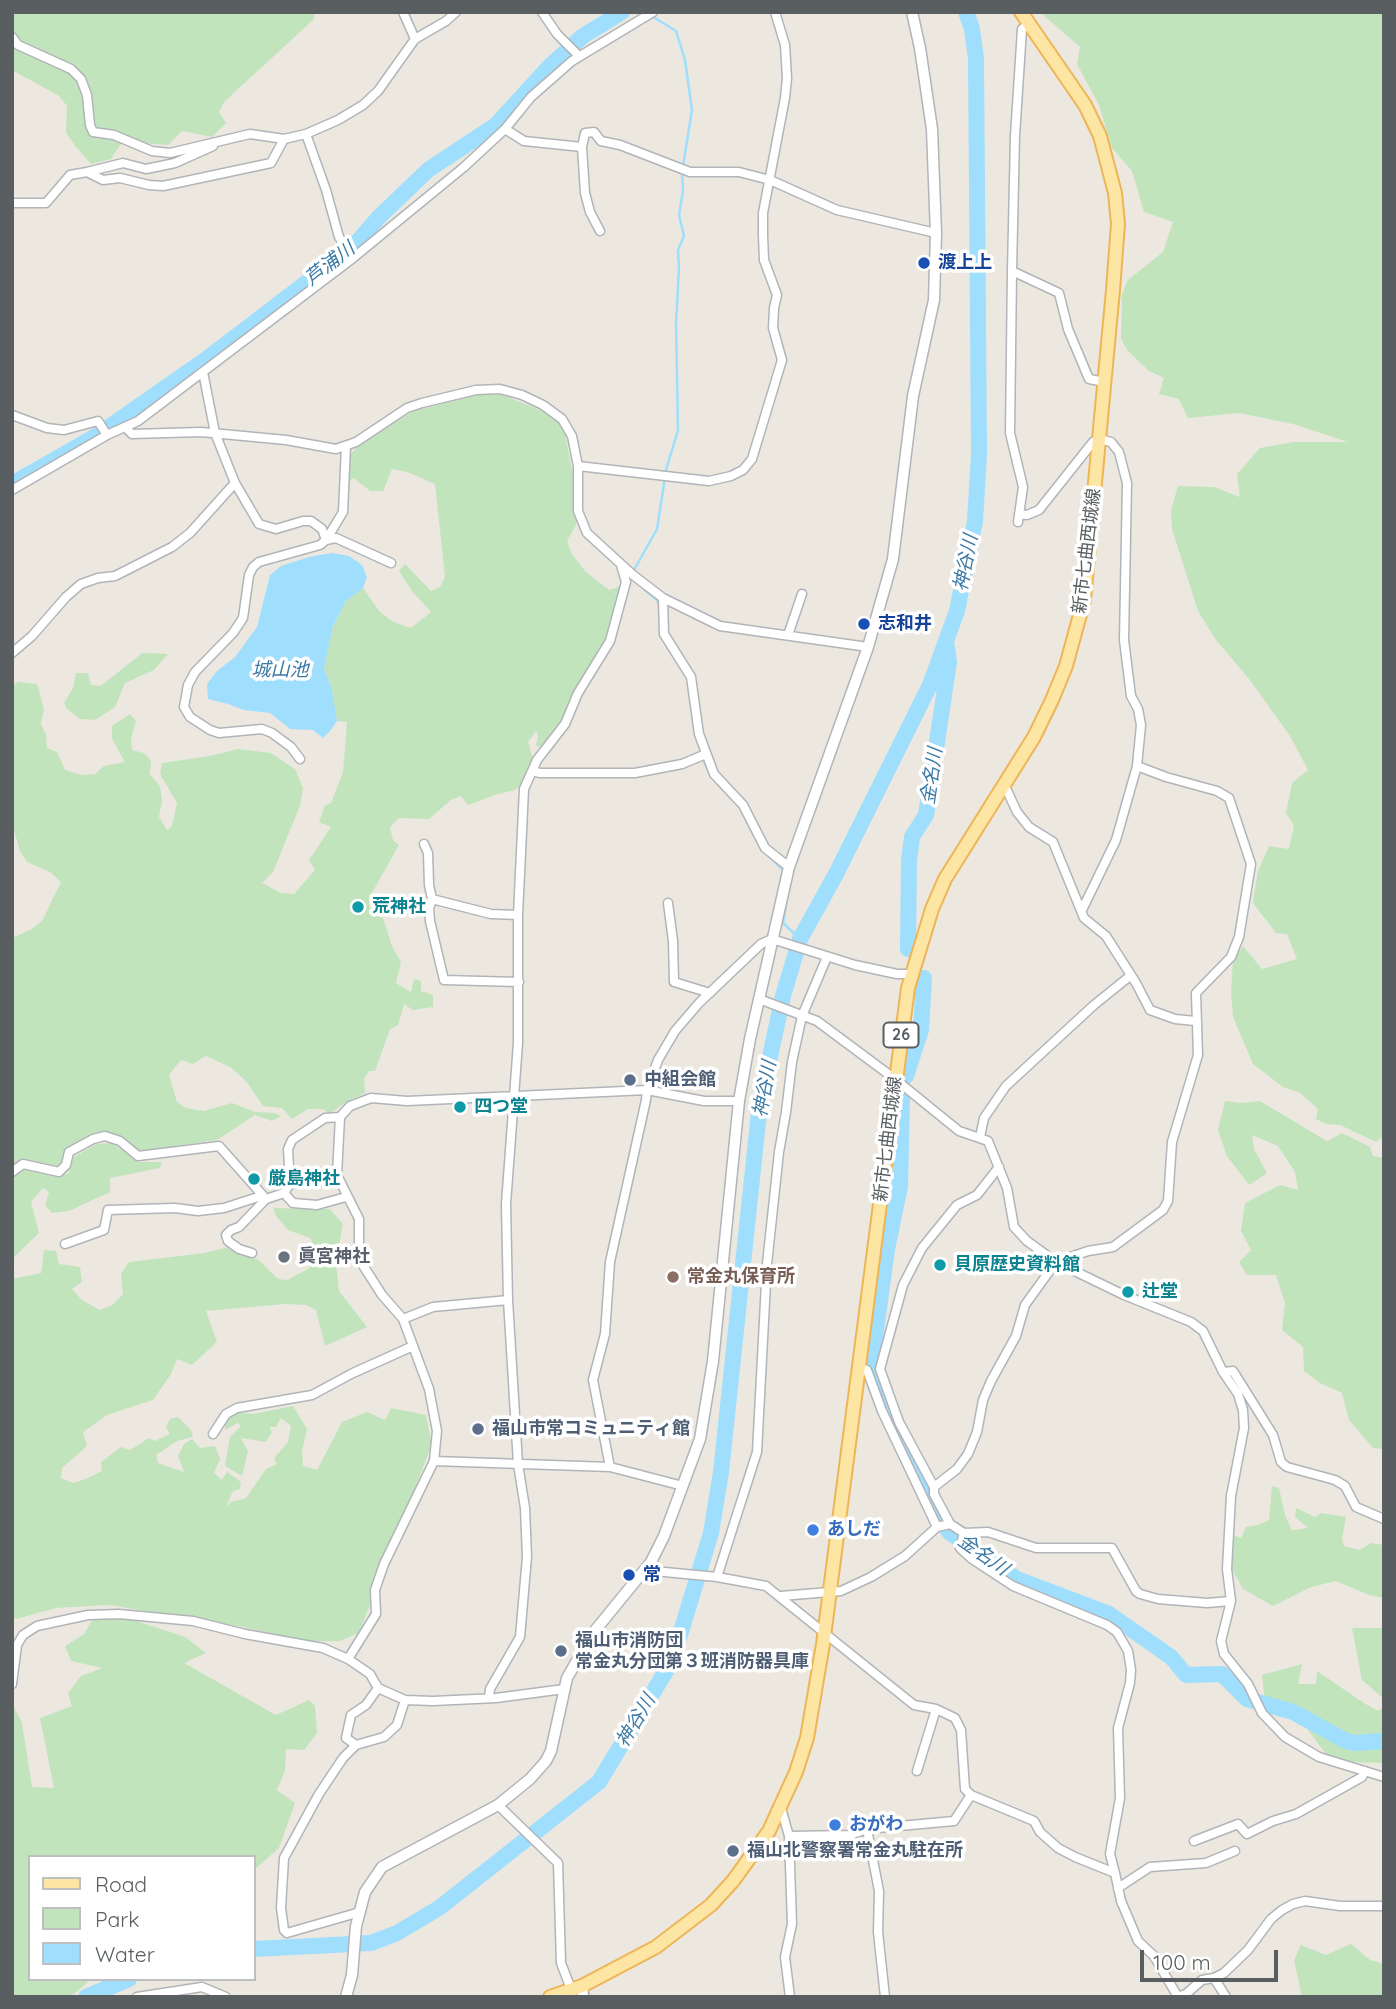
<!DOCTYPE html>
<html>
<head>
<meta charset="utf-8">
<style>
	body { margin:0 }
	#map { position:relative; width:1396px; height:2009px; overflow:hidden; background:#ece8e0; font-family:Quicksand,sans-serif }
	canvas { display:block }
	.frame { position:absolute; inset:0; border:14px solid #595e61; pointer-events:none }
	.legend { position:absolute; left:28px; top:1855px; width:228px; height:126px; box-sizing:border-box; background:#fff; border:2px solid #bdbfc0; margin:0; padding:9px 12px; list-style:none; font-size:21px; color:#595e61 }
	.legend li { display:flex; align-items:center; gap:14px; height:35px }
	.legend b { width:35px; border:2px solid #bdbfc0 }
	.scale { position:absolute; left:1140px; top:1950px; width:138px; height:32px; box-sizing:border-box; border:4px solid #595e61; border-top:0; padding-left:9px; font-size:21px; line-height:24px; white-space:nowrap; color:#595e61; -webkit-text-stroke:5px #fff; paint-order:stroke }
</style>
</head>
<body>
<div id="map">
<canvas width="1396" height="2009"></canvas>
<div class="frame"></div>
<ul class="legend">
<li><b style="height:9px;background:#fde6a4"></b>Road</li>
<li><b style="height:19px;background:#c1e4bd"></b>Park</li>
<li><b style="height:19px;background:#9fdefd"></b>Water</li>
</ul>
<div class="scale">100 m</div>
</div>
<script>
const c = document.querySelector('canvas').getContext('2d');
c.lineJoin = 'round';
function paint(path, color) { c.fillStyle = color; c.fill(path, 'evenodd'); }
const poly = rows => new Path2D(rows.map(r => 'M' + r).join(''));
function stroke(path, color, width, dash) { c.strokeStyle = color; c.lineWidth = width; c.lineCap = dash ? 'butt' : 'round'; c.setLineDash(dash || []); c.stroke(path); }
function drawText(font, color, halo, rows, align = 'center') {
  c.font = font + ' Quicksand,"Noto Sans JP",sans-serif'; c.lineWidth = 7; c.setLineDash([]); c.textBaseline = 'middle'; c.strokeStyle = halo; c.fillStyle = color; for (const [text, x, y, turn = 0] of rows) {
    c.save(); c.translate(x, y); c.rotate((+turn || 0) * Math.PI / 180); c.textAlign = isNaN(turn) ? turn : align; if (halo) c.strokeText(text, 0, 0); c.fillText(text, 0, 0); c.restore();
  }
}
paint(poly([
	[12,12,314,12,314,19,224,102,219,112,226,123,212,137,182,131,168,145,141,143,115,131,97,128,93,116,89,84,75,68,20,42,12,32],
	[1040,12,1384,12,1384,1136,1376,1142,1340,1125,1326,1124,1316,1119,1318,1109,1300,1093,1283,1087,1253,1064,1233,1017,1231,992,1233,960,1243,946,1262,969,1297,959,1287,934,1276,933,1253,903,1258,871,1269,846,1289,849,1294,826,1286,813,1292,783,1308,770,1290,736,1249,679,1216,640,1198,611,1172,529,1171,510,1178,486,1214,487,1240,497,1237,474,1260,448,1293,442,1348,442,1293,424,1239,413,1188,418,1179,399,1159,394,1164,378,1149,371,1128,351,1121,339,1122,294,1128,280,1163,252,1173,222,1144,212,1132,171,1112,148,1099,105,1077,64,1080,47],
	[12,40,68,71,77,81,85,98,85,125,89,135,98,139,112,138,122,142,111,159,91,164,76,147,66,133,67,106,59,96,12,70],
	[475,395,503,395,554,416,564,428,578,501,576,525,567,541,572,554,585,571,609,590,621,586,607,640,567,725,550,750,536,746,538,736,536,731,528,742,534,763,525,782,515,790,498,794,468,805,461,796,451,800,429,819,399,818,390,827,393,840,399,845,369,898,370,908,383,918,392,946,401,962,396,983,411,992,414,979,421,981,421,991,433,995,433,1007,413,1010,404,1004,398,1025,390,1029,375,1071,369,1071,364,1079,365,1093,347,1101,329,1114,323,1109,308,1109,292,1119,282,1108,263,1106,246,1081,230,1067,206,1056,193,1064,181,1060,169,1075,177,1102,186,1108,204,1111,232,1103,255,1112,274,1113,281,1116,272,1121,255,1115,217,1140,140,1151,116,1136,70,1148,62,1165,55,1168,34,1161,22,1161,12,1168,12,938,32,929,42,921,61,882,50,872,27,862,20,851,12,823,12,685,19,682,37,684,44,709,41,724,46,735,47,748,57,752,65,770,81,775,95,774,104,766,125,762,112,739,112,726,130,714,136,721,131,739,132,750,144,753,151,760,150,774,160,786,162,801,159,817,167,830,172,826,177,803,160,774,162,763,210,756,238,749,271,753,295,769,303,788,300,806,273,872,262,883,281,893,294,894,315,870,309,860,331,827,319,822,325,805,331,803,343,772,347,722,337,721,332,690,324,668,333,626,346,601,363,588,379,611,393,622,411,628,431,612,412,591,399,571,405,564,431,591,440,587,445,577,435,484,407,472,392,469,383,491,370,491,354,478,347,482,347,459,359,444,414,411],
	[142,653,168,654,154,670,125,683,115,707,95,720,80,719,67,709,64,703,73,688,76,673,88,673,91,685,101,686],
	[1225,1101,1242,1103,1260,1101,1327,1141,1342,1133,1370,1147,1373,1156,1384,1158,1384,1449,1373,1448,1349,1420,1342,1393,1320,1383,1304,1371,1303,1347,1282,1330,1285,1303,1276,1275,1247,1275,1239,1262,1251,1250,1241,1231,1245,1203,1280,1185,1298,1190,1295,1172,1278,1146,1252,1135,1254,1149,1267,1173,1249,1185,1227,1156,1218,1130],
	[112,1143,138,1162,162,1162,160,1168,110,1178,110,1192,69,1211,52,1213,45,1205,49,1192,43,1188,31,1202,39,1233,12,1259,12,1178,22,1168,56,1176,68,1174,74,1157,96,1144],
	[273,1208,330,1209,343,1224,336,1263,339,1291,367,1327,325,1346,316,1310,306,1305,285,1304,206,1311,217,1342,192,1365,177,1359,171,1374,153,1400,107,1415,83,1432,87,1446,62,1468,61,1478,74,1483,88,1478,102,1471,101,1462,121,1447,130,1450,149,1438,155,1441,170,1434,166,1427,170,1419,178,1417,191,1430,193,1437,177,1441,156,1455,158,1463,184,1472,178,1456,184,1444,192,1439,200,1448,215,1446,220,1459,214,1473,222,1480,227,1472,241,1482,240,1489,233,1491,226,1507,231,1502,246,1498,266,1469,277,1464,274,1458,288,1442,291,1426,281,1418,276,1427,269,1427,272,1432,266,1442,241,1438,248,1451,242,1476,225,1466,230,1437,241,1426,238,1423,225,1430,226,1417,235,1412,253,1414,293,1406,307,1429,302,1451,303,1466,317,1470,342,1422,367,1412,385,1420,391,1408,426,1415,432,1444,359,1633,340,1641,304,1641,239,1626,109,1605,56,1608,16,1619,12,1617,12,1279,41,1273,44,1250,56,1251,59,1264,80,1267,82,1282,72,1289,82,1300,100,1310,112,1305,123,1294,121,1274,129,1262,205,1253,228,1247,259,1260,278,1279,287,1280,308,1269,318,1252,310,1238,288,1230,276,1216],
	[1272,1486,1279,1488,1285,1515,1292,1530,1308,1528,1295,1517,1296,1508,1315,1517,1321,1513,1346,1517,1342,1539,1344,1546,1360,1550,1371,1543,1384,1545,1384,1598,1369,1595,1336,1581,1311,1587,1273,1606,1243,1589,1230,1566,1231,1534,1241,1538,1246,1527,1258,1525,1269,1520],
	[94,1617,124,1617,185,1637,206,1653,184,1663,276,1715,309,1700,315,1706,317,1733,304,1750,286,1749,285,1771,277,1790,295,1803,279,1848,254,1870,254,1857,30,1857,30,1979,92,1979,70,1997,12,1997,12,1703,22,1723,32,1787,54,1788,40,1718,72,1706,68,1693,81,1676,102,1668,71,1661,65,1646,84,1634],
	[1352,1628,1384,1628,1384,1699,1362,1680],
	[1302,1664,1298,1684,1316,1684,1317,1671,1364,1703,1378,1711,1384,1707,1384,1763,1350,1762,1329,1758,1299,1718,1285,1707,1265,1703,1262,1675],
	[1351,1944,1370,1960,1384,1964,1384,1997,1302,1997,1294,1960,1301,1945,1326,1955]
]), '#c1e4bd');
paint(poly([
	[332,553,349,556,362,565,367,577,363,588,346,601,333,626,324,668,332,690,337,721,330,731,323,738,313,730,290,729,270,713,244,710,228,704,208,699,207,684,217,671,235,657,257,627,270,575,281,566,309,557]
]), '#9fdefd');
stroke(poly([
	[655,18,676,31,685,60,692,110,683,166],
	[666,470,678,430,676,323,679,268,678,250,684,236,679,215,683,191,682,173],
	[634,570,657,529,665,478],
	[644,589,658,601,660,614],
	[698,741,701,751],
	[704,761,711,776],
	[767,854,782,869],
	[787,898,783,923,800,939]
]), '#9fdefd', 2.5);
stroke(poly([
	[12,484,96,436,205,360,353,247,379,217,428,170,496,125,549,67,583,36,622,12],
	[908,949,909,861,912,837,926,815,949,662,947,647],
	[906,1076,921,1030,924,978],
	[902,1095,900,1187,887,1249,873,1353,876,1375,885,1397,938,1514,949,1532,1017,1579,1109,1614,1171,1657,1186,1675,1222,1674,1247,1699,1293,1712,1346,1741,1354,1743,1384,1741],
	[254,1949,371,1943,397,1933,439,1908,599,1782,672,1661,711,1533,721,1472,760,1103,783,996,800,939,836,874,930,685,957,611,975,521,979,454,976,59,972,29,966,12],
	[86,1997,129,1979]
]), '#9fdefd', 16);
const minor = poly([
	[403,12,415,39],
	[542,12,557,34,579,56],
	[1028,24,1022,29,1015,136,1012,271,1059,293,1068,329,1089,379,1105,382],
	[12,37,18,45,71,69,81,79,87,95,90,125,93,132,114,135,152,151,170,153,250,134,284,139,306,134,338,120,363,105,378,91,415,39,446,21,456,12],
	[505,129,524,141,582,147,585,133,594,132,601,141,620,145,690,172,739,172,770,180,837,210,936,233],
	[306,134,326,190,339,237,353,258],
	[582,147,585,193,590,212,600,231],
	[87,172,123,163,146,169,175,163,213,146],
	[12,203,46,203,70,175,87,172,103,180,120,178,149,185,163,186,271,163,284,139],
	[1012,271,1010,433,1023,487,1018,522],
	[203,372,215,433,235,483,259,524,276,529,303,521,311,521,322,529,326,540,320,545,259,562,253,567,249,575,243,618,233,633,195,672,188,685,184,707,190,717,210,730,219,733,262,729,272,733,291,747,300,759],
	[12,415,47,428,64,430,98,421,107,435],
	[126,428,132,434,201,432,286,440,336,449,356,442,407,408,422,403,476,390,500,389,522,395,543,405,562,419,572,436,578,466,578,511,587,533,633,575,663,598,720,626,868,647],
	[578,466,709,481,731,476,743,470,752,459,782,360,773,328,774,308,777,295,764,260,763,235,763,213,785,98,787,78,785,45,775,12],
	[12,490,107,435,138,421,353,258,464,167,505,129,531,97,572,61,653,12],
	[1019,514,1027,515,1039,510,1093,442,1099,439,1111,442,1119,452,1127,483,1124,640,1131,696,1138,709,1141,725,1137,766,1116,840,1082,910],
	[326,540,343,512,346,446],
	[326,540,336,538,391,563],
	[663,598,664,634,691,677,699,734,714,774,743,805,765,848,789,867],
	[788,635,802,594],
	[12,653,32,636,66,597,81,584,98,578,115,576,172,547,190,533,235,483],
	[1137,766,1166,777,1217,791,1229,798,1251,864,1239,937,1231,957,1196,993,1198,1055,1172,1142,1168,1201,1163,1210,1113,1247,1088,1251,1056,1262,1025,1305,1016,1336,991,1381,983,1400,977,1432,968,1454,957,1469,934,1487,934,1494,950,1524,964,1533,988,1532,1036,1548,1112,1548,1136,1591,1140,1594,1158,1599,1207,1603,1231,1601],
	[532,771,540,773,635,773,682,764,706,754],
	[1004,784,1017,812,1029,827,1053,842,1084,918,1106,936,1136,983,1150,1010,1175,1019,1195,1021],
	[424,844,428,853,429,885,432,899,429,909,430,921,444,980,519,982],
	[432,899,491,914,518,915],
	[668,903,673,941,674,982,710,993],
	[759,999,817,1021,895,1079,959,1131,988,1141,1007,1188,1014,1227,1027,1241,1056,1262,1124,1295,1191,1322,1203,1331,1223,1372,1238,1394,1243,1410,1244,1428,1231,1496,1227,1569,1231,1601,1221,1641,1224,1654,1248,1684,1262,1713,1285,1737,1319,1757,1384,1777],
	[980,1137,984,1118,1006,1086,1094,1005,1130,976],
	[12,1172,23,1164,59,1172,66,1165,69,1152,93,1139,105,1136,120,1141,138,1156,219,1146,266,1199,239,1227,231,1230,226,1235,228,1241,239,1249,252,1253],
	[284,1193,293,1203,317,1205,346,1197],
	[65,1244,104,1230,108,1210,175,1208,198,1211,224,1208,258,1197,266,1199,284,1193,290,1184,288,1149,292,1140,325,1118,340,1117],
	[403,1319,433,1307,508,1300],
	[859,1368,867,1370,882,1411,937,1527],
	[1223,1372,1233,1371,1273,1435,1281,1462,1287,1467,1335,1480,1345,1486,1356,1507,1384,1519],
	[213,1434,226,1414,237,1408,312,1395,353,1373,413,1346],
	[434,1461,610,1467,683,1486],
	[610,1467,593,1380,605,1334,610,1262,646,1100,647,1090,658,1060,675,1031,699,1003,761,944,772,939,855,965,897,974,911,974],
	[934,1487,899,1422,880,1369,903,1285,922,1248,957,1205,977,1195,999,1167],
	[964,1533,960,1548,972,1559,1013,1586,1107,1625,1117,1632,1128,1651,1131,1670,1130,1683,1118,1728,1120,1798,1110,1854,1115,1873],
	[646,1567,654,1571,717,1577,766,1586,914,1705,936,1709,955,1718,961,1730,965,1789,971,1795,1034,1821,1040,1832,1058,1848,1075,1857,1115,1873,1121,1901,1138,1941,1154,1956,1178,1997],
	[717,1577,757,1452,767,1264,779,1152,786,1112,792,1062,802,1016,827,957],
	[781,1596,841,1591,871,1577,905,1556,937,1527,950,1524],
	[348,1659,376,1614,375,1590,384,1564,434,1461,437,1431,429,1389,403,1319,382,1295,359,1259,359,1219,337,1175,340,1117,350,1106,371,1098,407,1101,647,1090,704,1101,739,1101],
	[12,1684,17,1645,23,1635,37,1626,88,1615,119,1614,193,1621,245,1634,323,1648,348,1659,370,1674,378,1688,405,1700,433,1701,496,1698,564,1689],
	[489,1697,490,1689,520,1637,527,1557,525,1508,518,1464,508,1300,506,1204,518,1043,518,915,524,789,537,760,565,724,578,693,610,641,626,582,621,565],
	[356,1745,346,1738,351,1715,366,1705,378,1688],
	[917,1771,936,1709],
	[498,1805,558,1863,561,1963,571,1989],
	[781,1808,789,1836,792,1924,785,1957,790,1997],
	[867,1829,879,1891,878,1932,885,1997],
	[789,1836,850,1835,867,1829,954,1821,971,1795],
	[1194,1841,1238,1824,1247,1834,1273,1821,1296,1814,1362,1777,1365,1771],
	[1118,1888,1150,1867,1206,1863,1235,1851],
	[360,1912,287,1933,284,1930,281,1908,284,1858,319,1794,343,1758,356,1745,384,1737,397,1725,405,1700],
	[1214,1978,1226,1997],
	[137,1997,202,1987,226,1997],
	[1176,1997,1186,1994,1202,1980,1214,1978,1224,1973,1248,1950,1271,1919,1282,1910,1293,1904,1305,1901,1340,1906,1384,1906]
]);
const tertiary = poly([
	[346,1997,352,1975,356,1926,365,1892,382,1867,498,1805,530,1779,546,1761,551,1751,567,1678,593,1633,651,1562,664,1536,700,1439,713,1361,739,1101,750,1039,789,867,868,647,893,559,913,396,934,300,936,233,932,129,920,48,912,12]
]);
const secondary = poly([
	[582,1986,583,1997]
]);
const primary = poly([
	[550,1997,582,1986,656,1947,711,1905,733,1881,769,1831,796,1772,807,1738,823,1644,908,988,932,909,945,879,1034,737,1052,700,1066,666,1084,600,1113,290,1118,224,1115,193,1100,136,1085,105,1021,12]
]);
stroke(minor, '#b1b4b8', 11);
stroke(tertiary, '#b1b4b8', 13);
stroke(secondary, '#b2b7bb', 14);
stroke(primary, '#eeb557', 16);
stroke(minor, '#fff', 8);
stroke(tertiary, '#fff', 10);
stroke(secondary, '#fff', 10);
stroke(primary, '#fde6a4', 12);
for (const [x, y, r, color] of [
	[924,263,7,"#1a4fb4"],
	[864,624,7,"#1a4fb4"],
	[358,907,7,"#0f9aa8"],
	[630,1080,7,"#5c6f8a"],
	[460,1107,7,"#0f9aa8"],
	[254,1179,7,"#0f9aa8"],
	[284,1257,7,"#6b7280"],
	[940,1265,7,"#0f9aa8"],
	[673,1277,7,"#8d6e63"],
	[1128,1292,7,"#0f9aa8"],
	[478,1429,7,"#5c6f8a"],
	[813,1530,7,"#3f7fe0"],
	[629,1575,7,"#1a4fb4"],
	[561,1651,7,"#5c6f8a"],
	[835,1825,7,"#3f7fe0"],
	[733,1851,7,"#5c6f8a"]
]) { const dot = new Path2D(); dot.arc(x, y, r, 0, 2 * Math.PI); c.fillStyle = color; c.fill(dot); stroke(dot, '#fff', 2.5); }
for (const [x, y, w] of [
	[901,1035,35]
]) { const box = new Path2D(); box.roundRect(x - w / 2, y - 12.5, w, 25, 5); c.fillStyle = '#fff'; c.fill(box); stroke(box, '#595e61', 2); }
drawText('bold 16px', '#595e61', null, [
	["26",901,1035]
]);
drawText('bold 18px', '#164399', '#fff', [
	["渡上上",938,263],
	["志和井",878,624],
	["常",643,1575]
], 'left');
drawText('18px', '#595e61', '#fff', [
	["新市七曲西城線",1087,551,-83],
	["新市七曲西城線",888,1139,-83]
]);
drawText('bold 18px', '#0d838f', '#fff', [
	["荒神社",372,907],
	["四つ堂",474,1107],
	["厳島神社",268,1179],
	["貝原歴史資料館",954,1265],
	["辻堂",1142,1292]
], 'left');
drawText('bold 18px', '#4e5e75', '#fff', [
	["中組会館",644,1080],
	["福山市常コミュニティ館",492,1429],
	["福山市消防団",575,1641],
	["常金丸分団第３班消防器具庫",575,1662],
	["福山北警察署常金丸駐在所",747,1851]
], 'left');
drawText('bold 18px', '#5b616d', '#fff', [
	["眞宮神社",298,1257]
], 'left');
drawText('bold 18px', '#785e54', '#fff', [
	["常金丸保育所",687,1277]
], 'left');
drawText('bold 18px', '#366cbe', '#fff', [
	["あしだ",827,1530],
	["おがわ",849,1825]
], 'left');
drawText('italic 19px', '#3c7aa6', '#fff', [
	["芦浦川",330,264,-38],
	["神谷川",966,563,-79],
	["城山池",280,670],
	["金名川",932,776,-82],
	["神谷川",765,1089,-80],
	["金名川",983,1555,35],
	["神谷川",636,1721,-59]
]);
</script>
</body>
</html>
